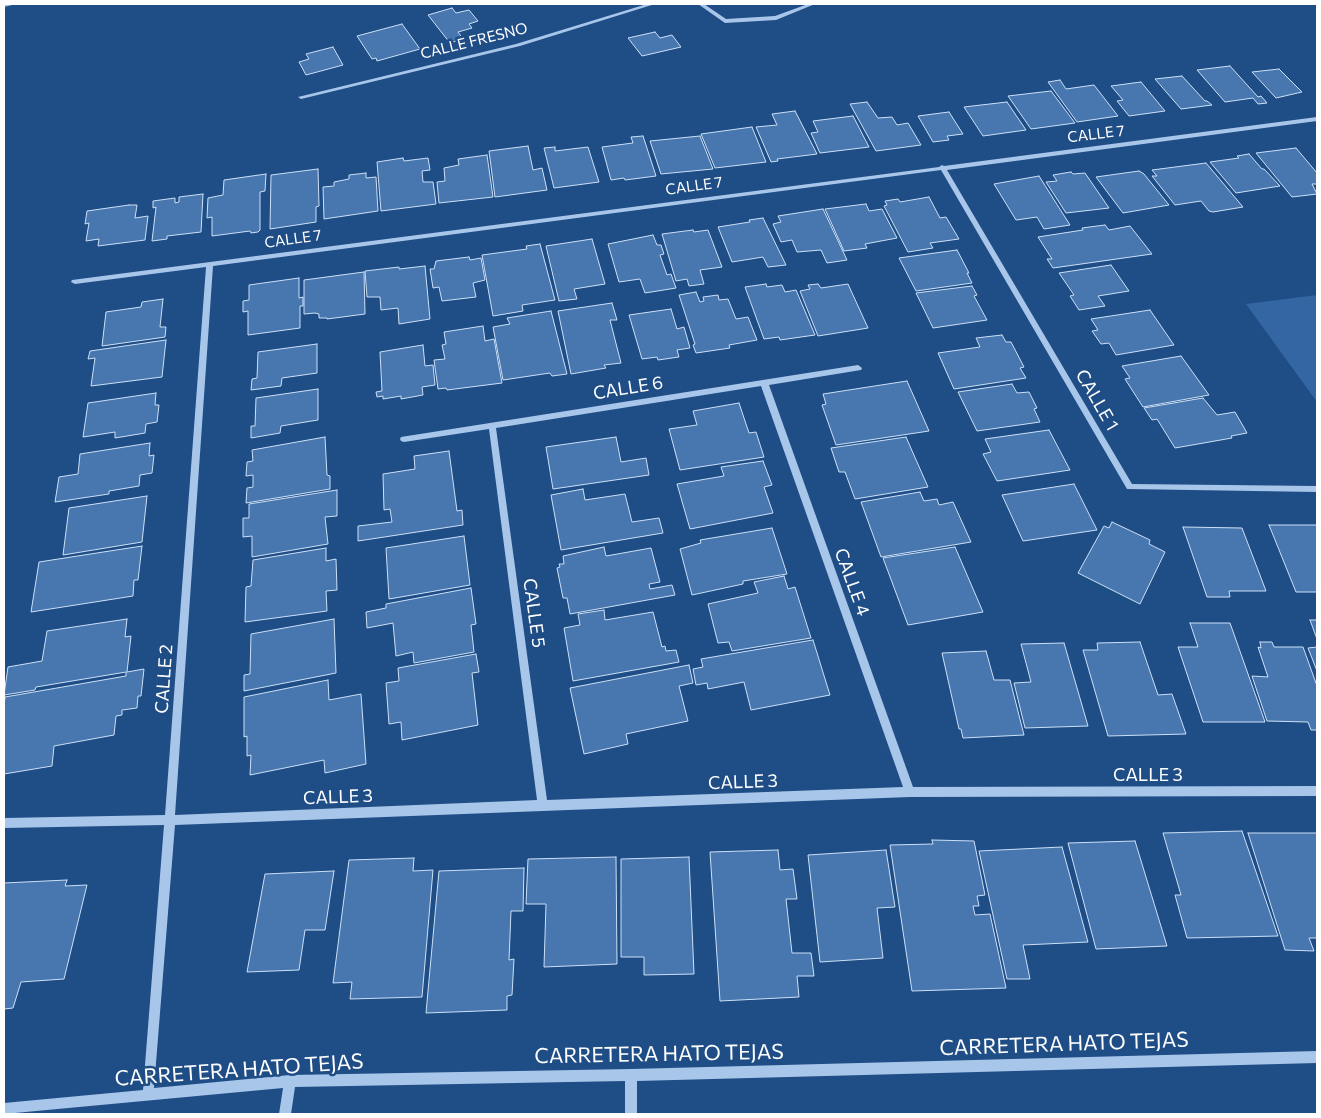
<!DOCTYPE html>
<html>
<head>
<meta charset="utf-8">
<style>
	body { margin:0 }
	#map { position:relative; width:1321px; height:1118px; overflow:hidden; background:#1f4d86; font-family:Commissioner,sans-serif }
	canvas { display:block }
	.frame { position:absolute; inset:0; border:5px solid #fff; pointer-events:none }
</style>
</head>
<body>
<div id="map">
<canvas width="1321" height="1118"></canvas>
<div class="frame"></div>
</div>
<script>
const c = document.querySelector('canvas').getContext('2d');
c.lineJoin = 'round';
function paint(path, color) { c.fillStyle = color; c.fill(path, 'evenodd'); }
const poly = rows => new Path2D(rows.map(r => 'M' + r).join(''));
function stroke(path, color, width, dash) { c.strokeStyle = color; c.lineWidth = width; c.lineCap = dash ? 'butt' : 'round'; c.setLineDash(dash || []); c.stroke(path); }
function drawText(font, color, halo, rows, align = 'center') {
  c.font = font + ' Commissioner,sans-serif'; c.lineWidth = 5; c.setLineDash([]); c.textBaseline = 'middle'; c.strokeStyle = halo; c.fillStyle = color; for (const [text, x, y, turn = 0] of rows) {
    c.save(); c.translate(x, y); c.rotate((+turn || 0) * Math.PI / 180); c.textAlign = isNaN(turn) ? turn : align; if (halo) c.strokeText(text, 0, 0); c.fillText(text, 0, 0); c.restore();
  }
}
paint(poly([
	[1317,295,1317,402,1246,304]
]), '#3366a3');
const building = poly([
	[452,8,456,13,469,10,478,21,469,24,472,28,458,32,463,39,450,43,428,15,452,8],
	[402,24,420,49,377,61,376,58,372,59,357,36,402,24],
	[655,32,660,38,672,35,681,47,642,56,628,38,655,32],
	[333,47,343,65,306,75,299,62,309,59,306,54,333,47],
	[1230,66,1258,97,1261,96,1267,103,1258,104,1253,98,1225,102,1197,70,1230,66],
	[1279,69,1302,92,1276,98,1252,72,1279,69],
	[1182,76,1205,101,1207,101,1212,105,1181,109,1155,79,1182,76],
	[1060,80,1066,89,1094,85,1118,116,1077,122,1048,82,1060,80],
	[1141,82,1165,111,1129,116,1117,101,1123,100,1111,86,1141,82],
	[1051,91,1075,123,1031,129,1008,96,1051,91],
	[867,102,878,118,892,117,897,125,908,123,921,145,876,151,850,104,867,102],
	[1007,102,1026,130,983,136,964,107,1007,102],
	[795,111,817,154,777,159,778,161,771,162,756,127,777,125,772,114,795,111],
	[949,112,963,134,947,136,949,140,933,142,918,116,949,112],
	[853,116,869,147,820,153,811,133,818,132,813,121,853,116],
	[752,127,766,162,715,168,701,134,752,127],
	[643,136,656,176,625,180,624,178,611,180,602,147,633,143,631,137,643,136],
	[700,136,713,169,661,174,650,141,700,136],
	[528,146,533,170,542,168,547,190,495,197,489,151,528,146],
	[555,147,555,151,588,147,599,182,554,188,544,148,555,147],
	[1296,148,1317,173,1317,184,1312,184,1317,194,1292,197,1256,153,1296,148],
	[1249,154,1262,169,1264,169,1280,186,1236,193,1210,162,1239,158,1237,156,1249,154],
	[487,155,493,197,439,203,437,182,445,181,444,168,459,165,458,159,487,155],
	[403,158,404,161,428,158,430,170,422,171,423,182,433,182,436,204,381,211,377,162,403,158],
	[1206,163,1243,207,1213,212,1209,211,1201,201,1175,205,1152,176,1157,176,1152,170,1206,163],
	[318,169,319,206,316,207,316,222,270,229,271,175,318,169],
	[1139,171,1144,174,1169,205,1123,213,1096,177,1139,171],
	[1071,172,1073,174,1085,173,1109,208,1066,213,1046,182,1057,181,1053,175,1071,172],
	[366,173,366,178,376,177,378,211,324,219,323,187,334,186,334,182,349,179,349,175,366,173],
	[266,174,265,191,260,192,260,230,258,232,251,233,250,231,212,236,212,217,207,218,208,198,223,195,224,180,266,174],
	[1039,176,1070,225,1044,229,1037,217,1016,220,994,184,1039,176],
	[203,194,201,232,167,236,167,239,152,241,156,207,153,208,153,201,175,198,175,203,179,202,179,197,203,194],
	[929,197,940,218,946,217,959,239,930,243,933,248,908,252,884,206,887,205,885,201,898,199,900,202,929,197],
	[866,204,869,211,882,209,897,238,865,244,867,248,844,251,825,209,866,204],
	[129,205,137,205,135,218,148,216,145,240,98,246,99,239,86,241,89,223,85,224,87,211,129,205],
	[823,209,847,260,827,263,821,250,797,252,792,240,781,242,773,224,781,222,778,216,823,209],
	[763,218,786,265,768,267,763,257,732,262,718,227,750,222,749,220,763,218],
	[1105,225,1109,230,1130,226,1152,254,1053,268,1047,259,1052,259,1038,237,1083,230,1082,228,1105,225],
	[693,230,694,232,708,230,722,267,700,270,704,284,689,286,687,279,676,281,662,234,693,230],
	[653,235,657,245,661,245,664,254,660,255,667,275,671,274,676,288,645,293,640,279,619,282,608,244,653,235],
	[592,239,605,284,574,289,577,299,559,301,546,246,592,239],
	[540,244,555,300,522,305,523,311,493,316,482,255,527,249,526,246,540,244],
	[957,250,969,273,967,273,972,283,916,291,899,258,957,250],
	[469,257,470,260,481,258,485,280,473,283,476,297,442,301,439,287,433,288,430,269,434,269,436,261,469,257],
	[1111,265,1129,291,1098,296,1105,306,1079,310,1070,296,1074,295,1059,273,1111,265],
	[425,266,430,319,399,324,398,308,381,310,380,297,367,297,365,271,399,267,399,269,425,266],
	[364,272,365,314,327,319,327,318,319,318,319,314,315,313,304,314,304,280,364,272],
	[299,278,299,298,303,297,303,306,300,306,300,328,248,335,248,311,243,312,243,301,249,300,249,285,299,278],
	[766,284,767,287,782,285,785,292,796,290,815,335,780,340,779,337,764,339,745,287,766,284],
	[818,284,821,288,848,284,868,328,818,336,800,291,810,289,808,285,818,284],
	[972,286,977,295,974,296,987,320,933,328,916,293,972,286],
	[696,292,700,302,704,301,703,297,718,295,719,300,728,299,736,319,748,317,757,340,729,345,730,348,696,353,693,345,695,344,679,295,696,292],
	[163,299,160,327,166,327,165,337,102,346,106,312,141,307,142,302,163,299],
	[612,303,617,320,610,320,621,363,604,365,606,368,571,374,558,311,612,303],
	[671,309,677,329,684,327,690,348,677,350,679,357,658,360,657,357,642,359,629,315,671,309],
	[1150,310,1174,345,1116,355,1109,343,1101,344,1092,331,1098,330,1091,319,1150,310],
	[551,311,567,374,552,376,550,373,503,380,493,327,510,324,507,318,551,311],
	[483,326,485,341,494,339,502,383,447,390,446,388,438,389,434,360,445,359,442,345,446,344,444,332,483,326],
	[1002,335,1006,342,1011,342,1024,367,1020,368,1026,378,954,389,938,353,980,347,976,338,1002,335],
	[166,340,162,377,91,386,95,358,88,359,90,351,166,340],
	[317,344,317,373,282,378,281,386,251,390,252,379,257,378,258,352,317,344],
	[423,345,425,366,433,365,435,385,422,387,423,395,401,399,401,396,383,399,383,396,377,397,376,392,382,391,380,352,423,345],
	[1181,356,1209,395,1143,407,1125,379,1130,378,1122,366,1181,356],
	[907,381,929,431,836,445,822,405,826,404,823,394,907,381],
	[1012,384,1017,393,1029,392,1037,408,1034,409,1040,422,977,431,958,392,1012,384],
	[318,389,318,420,281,426,280,433,251,438,251,426,255,426,256,398,318,389],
	[156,393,155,405,159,405,157,422,146,424,145,433,115,438,115,432,83,437,88,403,156,393],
	[1203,398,1217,415,1235,412,1247,433,1231,436,1232,438,1175,448,1157,419,1152,420,1144,408,1203,398],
	[739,403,749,433,756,432,764,457,680,470,669,429,697,425,693,411,739,403],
	[1049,430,1070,470,997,481,983,454,991,452,985,439,1049,430],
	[325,437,327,475,330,476,330,489,246,503,247,488,253,487,253,475,246,476,247,462,253,461,252,450,325,437],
	[616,437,621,462,646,458,649,475,553,489,546,447,616,437],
	[906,437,928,487,855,499,845,472,839,472,831,448,906,437],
	[150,443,149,456,154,455,152,473,140,475,139,486,109,491,109,494,55,502,59,477,78,474,80,454,150,443],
	[449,451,457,511,462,510,463,525,358,541,358,526,392,522,390,509,384,510,383,474,415,469,414,456,449,451],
	[763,461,772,485,764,487,773,513,690,529,677,484,724,476,721,467,763,461],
	[1074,484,1097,530,1023,541,1002,495,1074,484],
	[583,489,585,500,625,494,632,522,659,518,663,533,561,550,551,495,583,489],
	[337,490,337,516,325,517,328,544,252,557,252,536,243,537,243,518,249,518,249,504,337,490],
	[920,492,924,501,937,499,939,505,953,502,971,542,881,557,861,502,920,492],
	[147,496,142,542,63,555,69,508,147,496],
	[1112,522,1150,540,1149,544,1165,552,1140,604,1078,573,1104,526,1109,528,1112,522],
	[1269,525,1317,525,1317,592,1296,592,1269,525],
	[1183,527,1242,528,1266,591,1229,591,1230,597,1207,597,1183,527],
	[772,528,787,574,743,581,743,584,692,595,680,549,701,543,700,540,772,528],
	[464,536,470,585,389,599,386,548,464,536],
	[142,546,138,580,134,580,133,596,31,612,39,562,142,546],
	[604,547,606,556,651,548,660,582,649,584,650,589,672,585,675,595,570,614,567,598,563,598,557,568,560,567,559,564,564,564,563,556,604,547],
	[955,547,983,612,908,625,883,558,955,547],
	[326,548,326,561,336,559,337,590,326,591,327,611,245,622,246,587,251,586,253,560,326,548],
	[784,576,788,589,795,587,811,638,732,651,729,642,718,643,708,604,758,593,754,582,784,576],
	[471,588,476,624,471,625,474,652,414,663,413,652,396,656,393,623,367,628,366,612,386,608,386,604,471,588],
	[604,610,605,620,653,612,662,647,665,646,666,651,676,650,679,662,573,681,564,628,580,625,578,614,604,610],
	[127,619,125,637,131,636,127,672,144,669,141,696,138,696,137,708,122,710,122,715,116,716,114,735,54,746,52,766,4,774,4,706,5,697,126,676,126,672,36,687,35,690,4,695,8,667,42,661,47,631,127,619],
	[334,619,336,673,244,691,244,675,250,674,251,634,334,619],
	[1310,620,1317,620,1317,639,1310,620],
	[1190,623,1230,623,1265,722,1203,722,1178,647,1198,647,1190,623],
	[813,640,830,695,751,710,744,682,708,689,707,683,696,685,693,669,703,667,701,659,813,640],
	[1140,642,1158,695,1172,694,1186,734,1108,736,1083,650,1098,650,1097,643,1140,642],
	[1260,642,1272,642,1274,647,1303,647,1317,686,1317,730,1311,730,1308,722,1267,721,1252,676,1268,677,1258,647,1261,648,1260,642],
	[1064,643,1088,726,1025,728,1014,683,1031,682,1021,644,1064,643],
	[1317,647,1317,671,1308,648,1317,647],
	[986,651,994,680,1010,680,1024,735,963,738,961,729,959,729,942,653,986,651],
	[476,654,479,672,472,673,478,725,402,740,401,722,389,724,386,683,399,681,398,668,476,654],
	[689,665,693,683,679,686,688,721,626,734,628,744,584,754,570,688,689,665],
	[328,680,329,700,361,694,366,764,325,773,324,760,250,775,251,755,247,756,247,736,244,737,244,697,328,680],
	[1242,831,1278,936,1187,938,1175,895,1181,895,1163,833,1242,831],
	[1248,833,1317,833,1317,938,1309,938,1314,951,1285,950,1248,833],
	[932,840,974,841,985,895,977,896,979,906,973,906,975,915,990,914,1006,988,912,991,890,845,933,844,932,840],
	[1135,841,1167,946,1096,949,1068,843,1135,841],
	[1062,847,1088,942,1023,945,1030,979,1007,979,979,851,1062,847],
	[778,850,780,870,793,869,797,899,786,899,792,953,811,953,814,976,797,976,799,997,720,1001,710,852,778,850],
	[886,850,895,907,877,908,883,958,820,962,808,855,886,850],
	[616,857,617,964,544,967,546,904,526,904,528,859,616,857],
	[689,857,694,974,644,975,644,957,621,957,621,859,689,857],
	[414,858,413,871,433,870,422,997,350,999,352,982,333,983,349,860,414,858],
	[524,868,523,911,511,911,509,960,514,959,512,995,507,996,507,1010,426,1013,439,871,524,868],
	[334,871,325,930,305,930,299,970,247,972,265,874,334,871],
	[67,880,65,886,87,885,64,979,21,982,13,1008,4,1009,4,883,67,880]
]);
paint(building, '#4777ae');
stroke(building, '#cce0f7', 1);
paint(poly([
	[4,4,16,4,4,7,4,4],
	[647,4,655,4,520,46,301,99,298,97,516,44,647,4],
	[698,4,704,4,726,19,775,16,808,4,815,4,776,20,725,23,698,4],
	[1317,117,1317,121,947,170,1132,484,1317,486,1317,492,1127,489,941,170,213,266,175,815,537,800,489,429,404,442,401,441,400,439,401,437,858,365,862,368,861,370,769,385,913,787,1317,786,1317,796,910,797,175,825,154,1088,290,1075,631,1069,1317,1051,1317,1063,637,1081,637,1114,625,1114,625,1081,295,1087,291,1114,279,1114,283,1088,4,1114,4,1103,143,1090,164,825,4,828,4,818,165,815,206,267,75,284,71,282,72,280,939,167,942,165,944,166,1317,117],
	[761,386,903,787,547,800,496,428,761,386]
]), '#a8c6ea');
drawText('15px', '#fff', '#1f4d86', [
	["CALLE FRESNO",474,41,-14],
	["CALLE 7",1096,134,-7],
	["CALLE 7",694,186,-8],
	["CALLE 7",293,239,-8]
]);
drawText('18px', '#fff', '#1f4d86', [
	["CALLE 6",628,388,-9],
	["CALLE 1",1097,400,60],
	["CALLE 4",852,582,70],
	["CALLE 5",534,613,82],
	["CALLE 2",164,679,-86],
	["CALLE 3",1148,775],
	["CALLE 3",743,782,-2],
	["CALLE 3",338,797,-2]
]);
drawText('21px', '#fff', '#1f4d86', [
	["CARRETERA HATO TEJAS",1064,1044,-2],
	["CARRETERA HATO TEJAS",659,1054,-1],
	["CARRETERA HATO TEJAS",239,1070,-4]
]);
</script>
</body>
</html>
